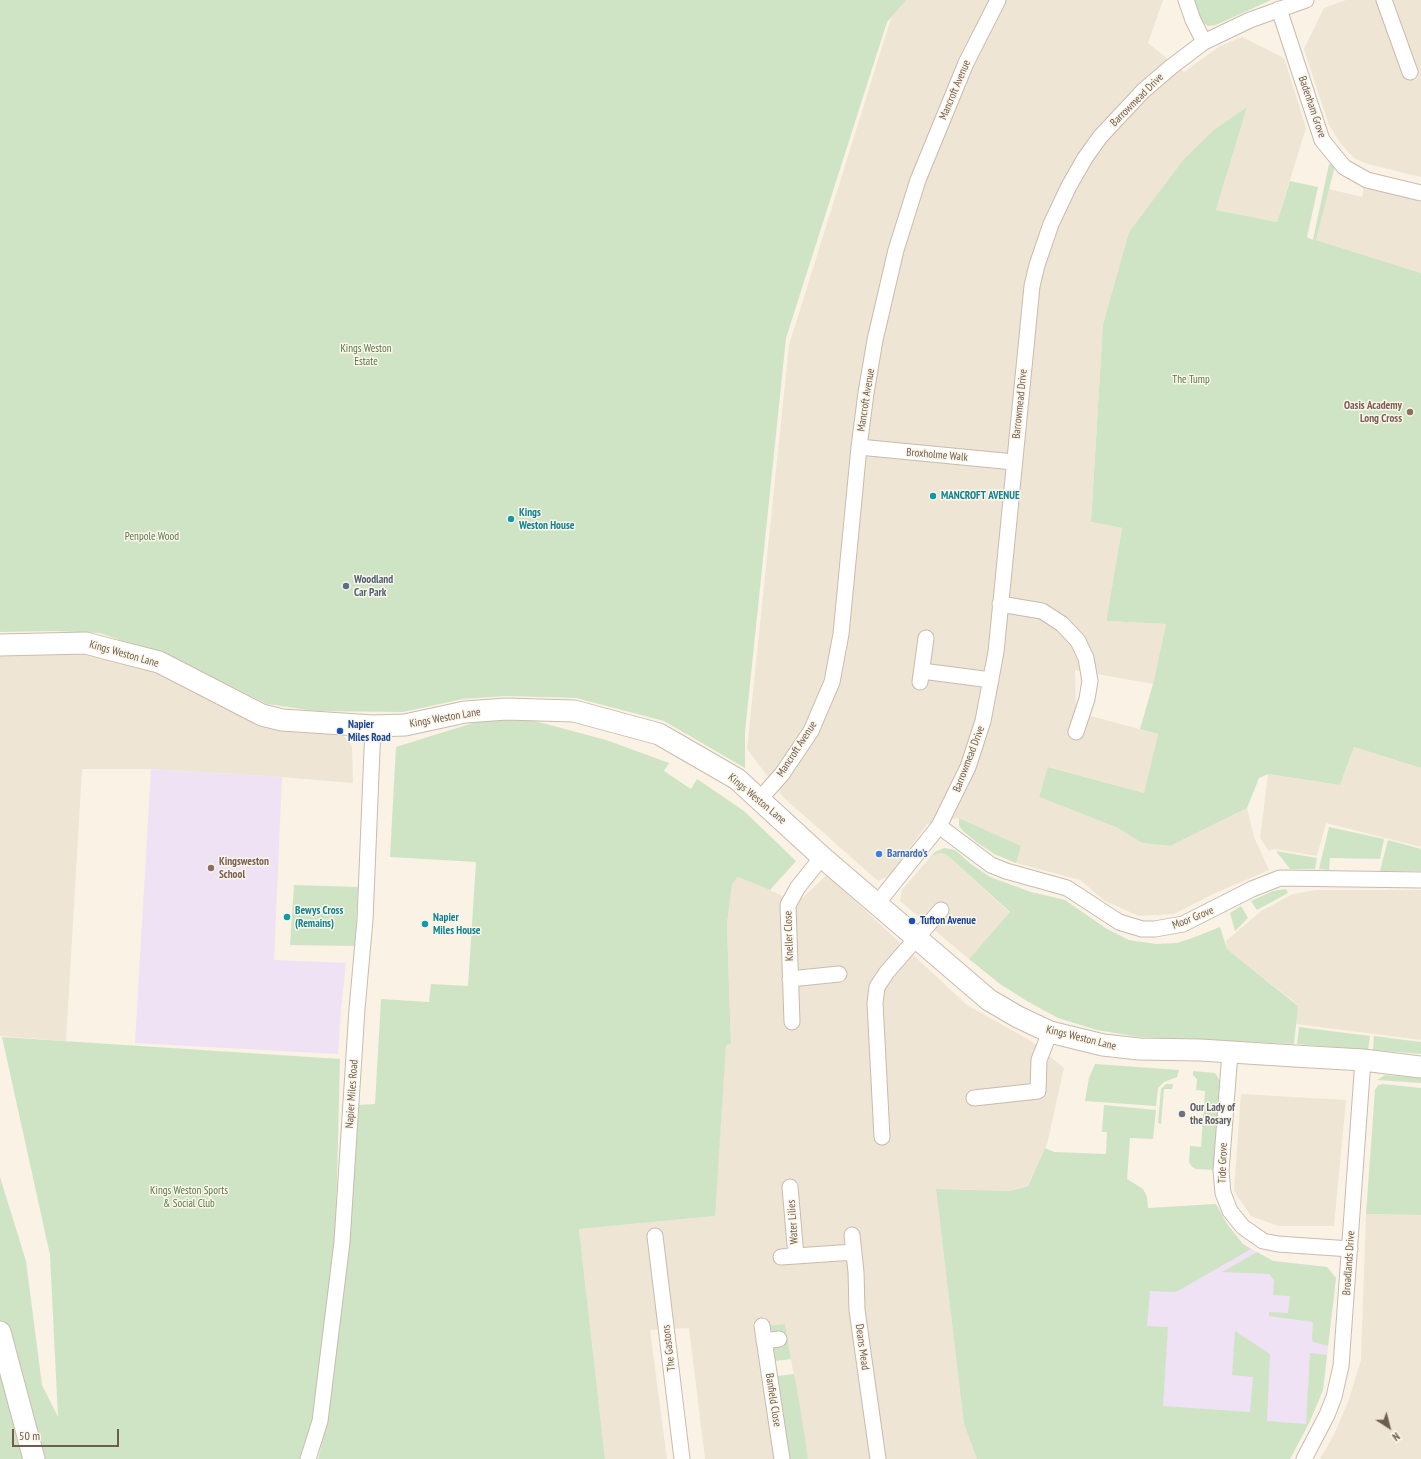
<!DOCTYPE html>
<html>
<head>
<meta charset="utf-8">
<style>
	body { margin:0 }
	#map { position:relative; width:1421px; height:1459px; overflow:hidden; background:#f9f2e5; font-family:"PT Sans Narrow",sans-serif }
	canvas { display:block }
	.north { position:absolute; left:1369px; top:1407px; width:40px; height:40px; -webkit-text-stroke:3px #fcf6ea; paint-order:stroke; rotate:144deg; font-size:11px; font-weight:700; line-height:16px; text-align:center; color:#6e5c4e }
	.north::after { content:''; display:block; margin:auto; width:14px; height:18px; background:#6e5c4e; clip-path:polygon(50% 0,100% 100%,50% 72%,0 100%) }
	.scale { position:absolute; left:12px; top:1429px; width:107px; height:18px; box-sizing:border-box; border:2px solid #6e5c4e; border-top:0; padding-left:5px; font-size:12px; line-height:14px; white-space:nowrap; color:#6e5c4e; -webkit-text-stroke:3px #fcf6ea; paint-order:stroke }
</style>
</head>
<body>
<div id="map">
<canvas width="1421" height="1459"></canvas>
<div class="north">N</div>
<div class="scale">50 m</div>
</div>
<script>
const c = document.querySelector('canvas').getContext('2d');
c.lineJoin = 'round';
function paint(path, color) { c.fillStyle = color; c.fill(path, 'evenodd'); }
const poly = rows => new Path2D(rows.map(r => 'M' + r).join(''));
function stroke(path, color, width, dash) { c.strokeStyle = color; c.lineWidth = width; c.lineCap = dash ? 'butt' : 'round'; c.setLineDash(dash || []); c.stroke(path); }
function drawText(font, color, halo, rows, align = 'center') {
  c.font = font + ' "PT Sans Narrow",sans-serif'; c.lineWidth = 3; c.setLineDash([]); c.textBaseline = 'middle'; c.strokeStyle = halo; c.fillStyle = color; for (const [text, x, y, turn = 0] of rows) {
    c.save(); c.translate(x, y); c.rotate((+turn || 0) * Math.PI / 180); c.textAlign = isNaN(turn) ? turn : align; if (halo) c.strokeText(text, 0, 0); c.fillText(text, 0, 0); c.restore();
  }
}
paint(poly([
	[901,0,1163,0,1148,43,1184,72,1220,46,1242,37,1284,58,1306,128,1277,222,1216,210,1247,107,1185,159,1129,232,1103,324,1091,522,1122,528,1107,616,1108,621,1166,624,1153,684,1075,670,1076,712,1158,734,1144,793,1049,767,1039,797,1118,828,1142,843,1170,846,1247,808,1254,837,1269,870,1211,895,1174,914,1139,916,1105,901,1080,880,1016,863,1021,846,959,818,927,824,891,875,878,881,783,797,747,749,789,345,892,15],
	[1346,0,1421,0,1421,177,1368,164,1355,159,1341,144,1329,125,1304,49,1324,8],
	[1364,186,1421,200,1421,273,1316,240,1329,189,1362,197],
	[0,646,90,651,342,734,352,746,353,783,282,777,151,769,82,769,66,1041,0,1036],
	[1354,747,1421,768,1421,847,1326,823,1317,856,1274,849,1269,851,1260,838,1268,774,1340,785],
	[941,853,947,855,1010,913,969,959,900,901,902,890,931,856],
	[827,875,967,1005,1031,1041,1064,1068,1047,1144,1028,1185,1010,1191,936,1189,964,1424,977,1459,808,1459,785,1324,757,1328,777,1459,705,1459,689,1328,650,1330,667,1459,605,1459,579,1229,714,1216,726,1045,731,1044,727,925,732,884,738,877,770,890,797,903],
	[1316,890,1421,890,1421,1040,1296,1024,1298,1005,1227,949,1226,941,1261,911,1293,894],
	[1241,1094,1346,1100,1334,1226,1278,1226,1251,1216,1234,1191],
	[1366,1214,1421,1215,1421,1459,1320,1459,1333,1437,1348,1402,1361,1360]
]), '#efe5d4');
paint(poly([
	[151,769,282,777,274,960,346,963,341,1009,338,1054,135,1043],
	[1028,1185,1059,1215,1216,1204,1227,1224,1243,1244,1273,1261,1327,1267,1336,1278,1323,1390,1310,1421,1290,1459,977,1459,964,1424,936,1189,1010,1191]
]), '#efe2f5');
paint(poly([
	[0,0,906,0,887,22,786,338,745,732,745,768,664,721,576,698,506,696,463,699,403,712,316,711,267,704,190,666,100,633,53,631,0,632],
	[1193,0,1271,0,1216,25,1208,26,1202,22],
	[1247,107,1216,210,1277,222,1290,181,1318,187,1307,237,1313,240,1329,164,1335,166,1316,240,1421,273,1421,768,1354,747,1340,785,1268,774,1259,778,1247,808,1170,846,1142,843,1118,828,1039,797,1048,767,1144,793,1158,734,1140,729,1153,684,1166,624,1107,621,1107,616,1122,528,1091,522,1103,324,1129,232,1184,159,1214,130],
	[504,716,535,721,606,740,669,763,664,771,691,789,697,779,744,811,796,861,770,890,738,877,732,884,727,925,731,1044,726,1045,715,1216,579,1229,605,1459,318,1459,326,1426,348,1245,359,1105,375,1104,381,999,429,1002,431,984,468,986,476,862,390,857,396,747,489,718],
	[959,818,1021,846,1016,863,994,854,975,841,962,830,959,825],
	[1329,827,1384,839,1380,859,1330,858,1329,870,1319,869],
	[1388,840,1421,849,1421,871,1380,871],
	[944,848,955,850,971,864,990,877,1031,892,1065,900,1107,929,1129,940,1156,944,1177,943,1195,937,1220,927,1227,949,1298,1006,1294,1044,1139,1037,1097,1030,1058,1018,1027,1001,1000,984,969,959,1010,912,947,855,941,853,931,856,935,852],
	[1276,851,1317,858,1315,869,1290,869],
	[294,885,358,887,355,946,290,945],
	[1286,889,1288,893,1257,910,1251,901,1273,891],
	[1241,906,1248,918,1235,931,1230,913],
	[1299,1027,1370,1036,1368,1050,1297,1044],
	[1374,1036,1421,1042,1421,1054,1373,1050],
	[2,1037,340,1059,335,1259,312,1426,300,1459,0,1459,0,1177,26,1261,42,1385,58,1417,50,1255],
	[1095,1064,1179,1070,1177,1077,1164,1082,1158,1088,1156,1106,1085,1101,1089,1078],
	[1193,1071,1215,1073,1220,1081,1214,1170,1196,1169,1192,1167,1189,1162,1190,1146,1201,1147,1205,1091,1196,1090,1197,1079,1193,1075],
	[1385,1075,1421,1078,1421,1083,1377,1080],
	[1166,1084,1173,1084,1172,1089,1164,1089,1161,1124,1158,1123,1161,1089],
	[1383,1084,1421,1088,1421,1215,1366,1214,1375,1090,1378,1085],
	[1104,1105,1156,1110,1153,1139,1130,1138,1127,1179,1143,1189,1147,1197,1148,1208,1216,1204,1227,1224,1243,1244,1251,1249,1176,1292,1150,1291,1147,1326,1168,1327,1163,1406,1250,1412,1253,1377,1232,1375,1235,1331,1270,1354,1267,1421,1306,1424,1310,1353,1327,1355,1323,1390,1310,1421,1290,1459,977,1459,964,1424,936,1189,1010,1191,1028,1186,1045,1148,1054,1152,1106,1154,1107,1132,1102,1132],
	[1257,1252,1273,1261,1327,1267,1336,1278,1328,1346,1313,1342,1312,1339,1313,1322,1269,1316,1269,1312,1288,1313,1290,1296,1273,1295,1274,1280,1269,1274,1222,1272],
	[785,1324,791,1359,775,1361,772,1359,771,1350,784,1341,783,1332,772,1331,767,1326],
	[794,1374,800,1406,808,1459,788,1459,775,1379,778,1376]
]), '#cfe4c5');
const street = poly([
	[1186,0,1193,20,1204,42],
	[1384,0,1410,72],
	[1279,9,1322,140,1344,167,1367,180,1421,193],
	[859,447,1014,462],
	[1000,604,1042,611,1062,624,1078,641,1086,658,1090,681,1087,699,1076,732],
	[922,671,991,680],
	[920,682,926,638],
	[759,800,782,774,811,731,832,682,841,634,859,447,866,393,875,340,896,250,918,180,966,63,998,0],
	[939,826,991,865,1006,871,1067,888,1119,922,1142,929,1155,929,1183,924,1252,889,1280,878,1421,880],
	[876,905,939,826,968,767,983,721,996,652,1032,286,1037,265,1051,224,1069,186,1085,158,1100,137,1143,91,1171,67,1204,42,1250,20,1306,0],
	[790,979,839,974],
	[792,1022,788,905,798,887,822,857],
	[1230,1052,1221,1171,1223,1193,1230,1211,1243,1227,1263,1241,1278,1244,1350,1249],
	[974,1098,1038,1091,1039,1060,1050,1032],
	[882,1137,875,1003,877,987,887,972,941,910],
	[790,1187,796,1256],
	[852,1235,856,1272,857,1310,878,1459],
	[655,1236,682,1459],
	[781,1257,854,1252],
	[762,1326,782,1459],
	[764,1341,779,1339],
	[308,1459,320,1421,342,1242,357,1009,365,920,373,726],
	[1304,1459,1327,1415,1334,1397,1341,1366,1363,1060]
]);
const secondary = poly([
	[0,645,86,643,108,649,159,662,262,715,282,720,373,726,405,725,465,712,506,709,574,711,659,734,737,779,822,857,989,1000,1018,1017,1050,1032,1103,1045,1139,1049,1200,1050,1294,1056,1363,1060,1421,1067],
	[0,1332,34,1459]
]);
stroke(street, '#c8bbad', 17);
stroke(secondary, '#cbbcac', 23);
stroke(street, '#fff', 15);
stroke(secondary, '#fff', 21);
for (const [x, y, r, color] of [
	[1410,412,4,"#8d6e63"],
	[933,496,4,"#0f9aa8"],
	[511,519,4,"#0f9aa8"],
	[346,586,4,"#5c6f8a"],
	[340,731,4,"#1a4fb4"],
	[879,854,4,"#3f7fe0"],
	[211,868,4,"#8d6e63"],
	[287,917,4,"#0f9aa8"],
	[912,921,4,"#1a4fb4"],
	[425,924,4,"#0f9aa8"],
	[1182,1114,4,"#6b7280"]
]) { const dot = new Path2D(); dot.arc(x, y, r, 0, 2 * Math.PI); c.fillStyle = color; c.fill(dot); stroke(dot, '#fcf6ea', 1.5); }
drawText('11px', '#6e5c4e', '#fcf6ea', [
	["Mancroft Avenue",955,90,-67],
	["Barrowmead Drive",1137,100,-45],
	["Badenham Grove",1312,107,71],
	["Mancroft Avenue",866,400,-81],
	["Barrowmead Drive",1020,404,-84],
	["Broxholme Walk",937,455,5],
	["Kings Weston Lane",124,654,16],
	["Kings Weston Lane",445,718,-10],
	["Mancroft Avenue",797,749,-57],
	["Barrowmead Drive",969,759,-69],
	["Kings Weston Lane",757,799,40],
	["Moor Grove",1193,918,-22],
	["Kneller Close",789,936,-92],
	["Kings Weston Lane",1081,1038,14],
	["Napier Miles Road",352,1094,-86],
	["Tide Grove",1223,1163,-88],
	["Water Lilies",793,1222,-94],
	["Broadlands Drive",1349,1263,-86],
	["Deans Mead",862,1347,82],
	["The Gastons",669,1348,-97],
	["Banfield Close",773,1400,81]
]);
drawText('11px', '#54784b', '#fcf6ea', [
	["Kings Weston",366,349],
	["Estate",366,362],
	["The Tump",1191,380],
	["Penpole Wood",152,537],
	["Kings Weston Sports",189,1191],
	["& Social Club",189,1204]
]);
drawText('bold 11px', '#785e54', '#fcf6ea', [
	["Oasis Academy",1402,406],
	["Long Cross",1402,419],
	["Kingsweston",219,862,"left"],
	["School",219,875,"left"]
], 'right');
drawText('bold 11px', '#0d838f', '#fcf6ea', [
	["MANCROFT AVENUE",941,496],
	["Kings",519,513],
	["Weston House",519,526],
	["Bewys Cross",295,911],
	["(Remains)",295,924],
	["Napier",433,918],
	["Miles House",433,931]
], 'left');
drawText('bold 11px', '#4e5e75', '#fcf6ea', [
	["Woodland",354,580],
	["Car Park",354,593]
], 'left');
drawText('bold 11px', '#164399', '#fcf6ea', [
	["Napier",348,725],
	["Miles Road",348,738],
	["Tufton Avenue",920,921]
], 'left');
drawText('bold 11px', '#366cbe', '#fcf6ea', [
	["Barnardo's",887,854]
], 'left');
drawText('bold 11px', '#5b616d', '#fcf6ea', [
	["Our Lady of",1190,1108],
	["the Rosary",1190,1121]
], 'left');
</script>
</body>
</html>
